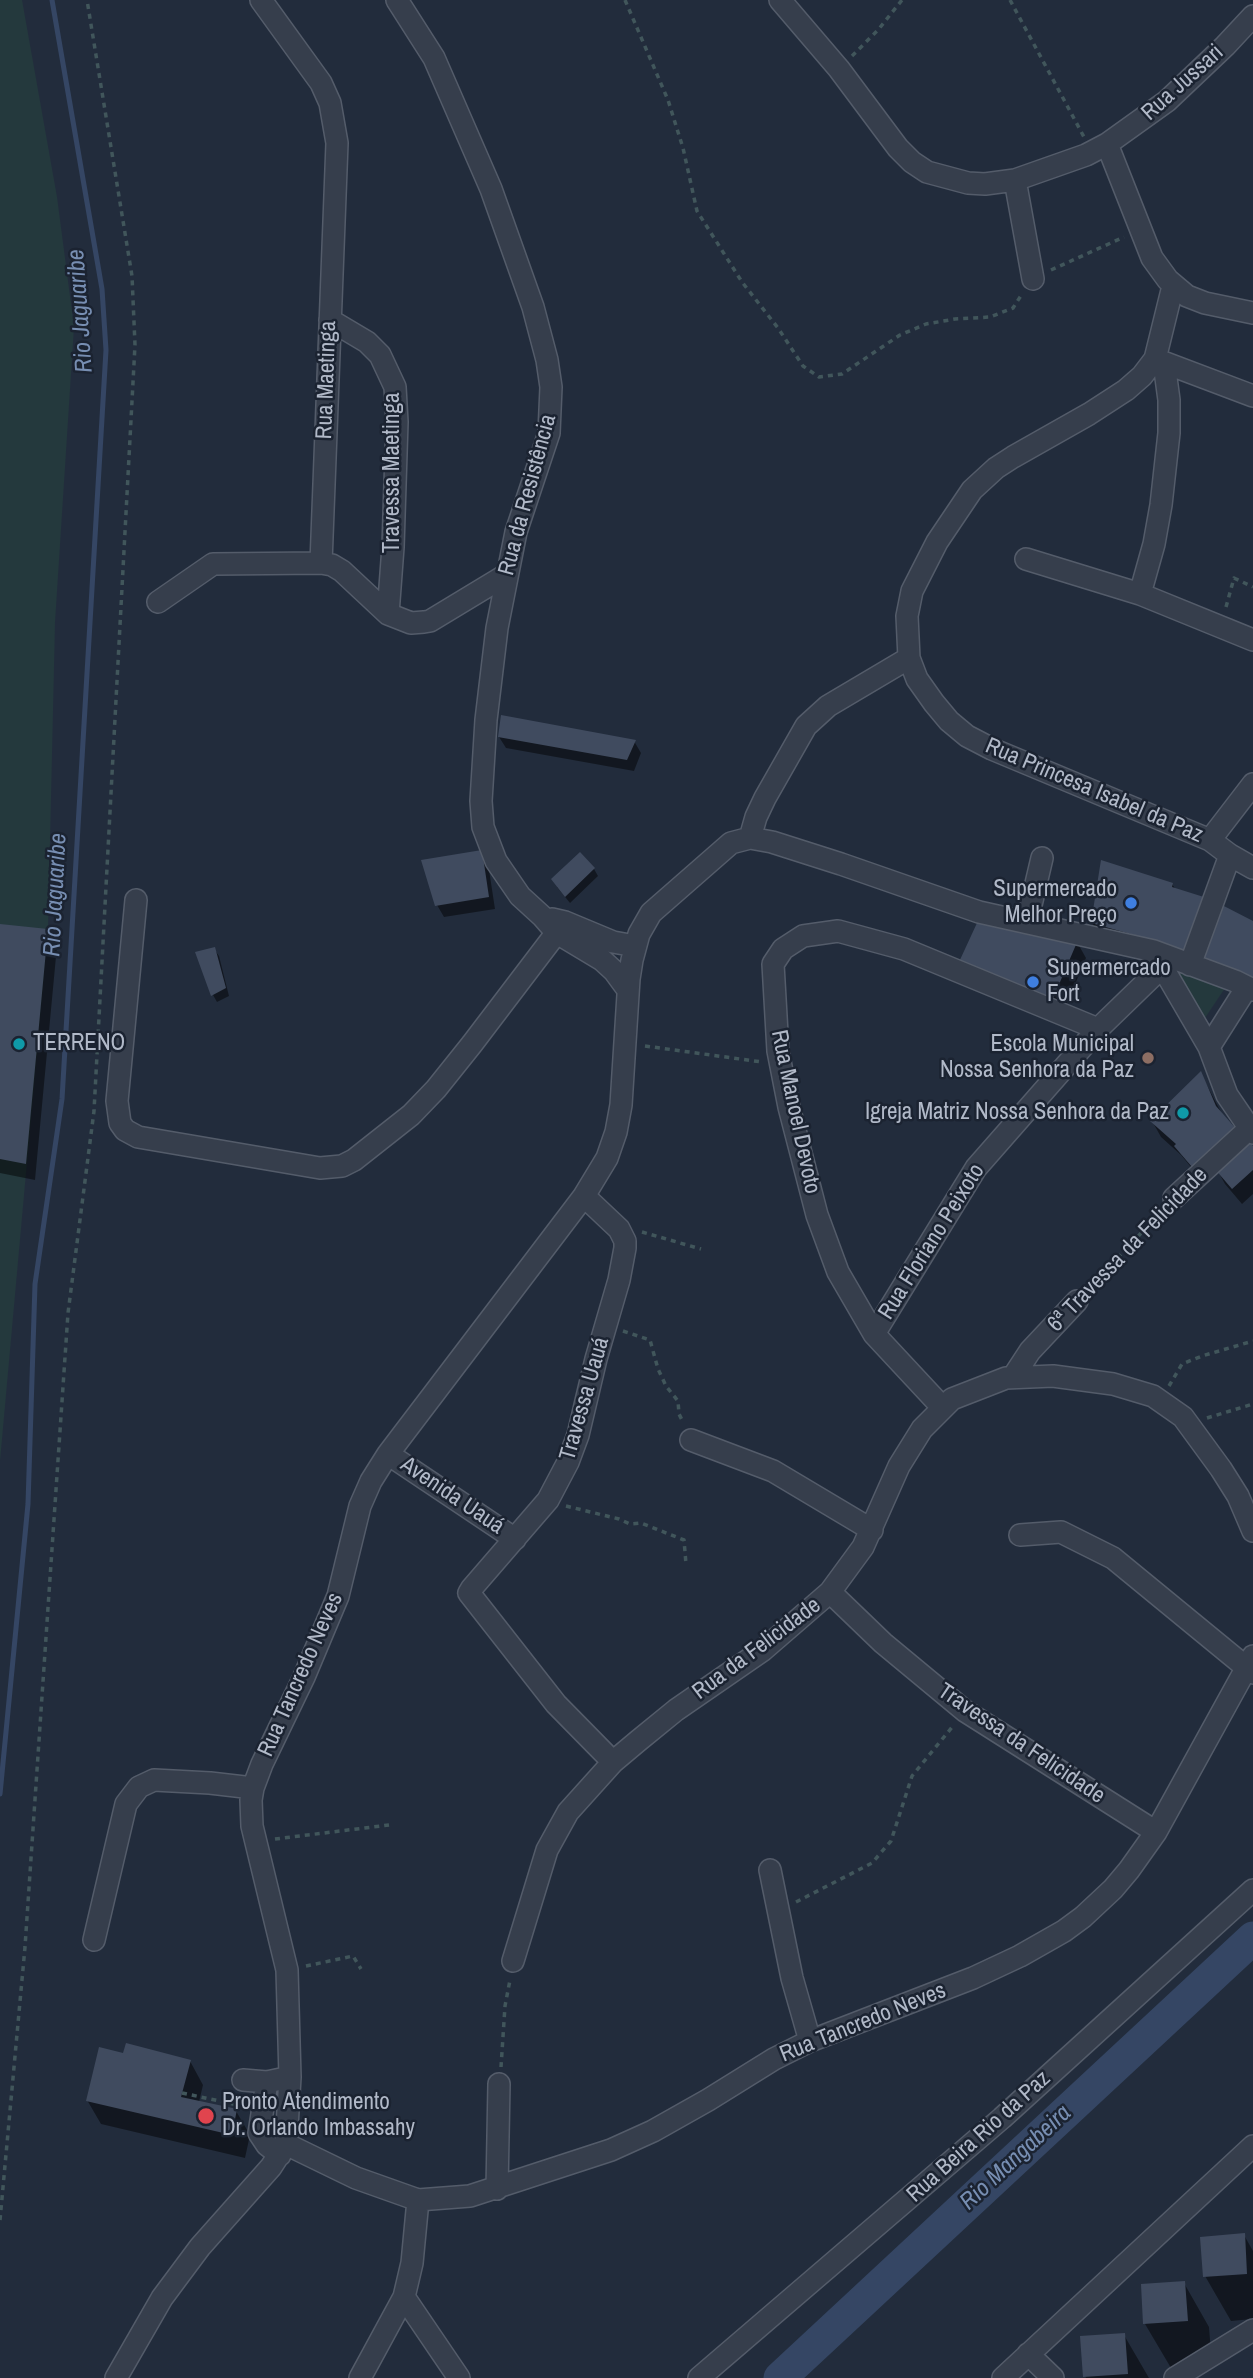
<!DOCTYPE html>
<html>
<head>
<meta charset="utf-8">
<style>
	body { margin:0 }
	canvas { display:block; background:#222c3c }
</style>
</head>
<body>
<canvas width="1253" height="2378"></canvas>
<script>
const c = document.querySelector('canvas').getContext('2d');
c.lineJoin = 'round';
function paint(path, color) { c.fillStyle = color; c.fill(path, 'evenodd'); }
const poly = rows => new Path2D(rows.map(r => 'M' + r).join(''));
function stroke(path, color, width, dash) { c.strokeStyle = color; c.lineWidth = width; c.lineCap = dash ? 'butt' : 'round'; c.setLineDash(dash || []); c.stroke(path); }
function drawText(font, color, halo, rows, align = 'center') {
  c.font = font + ' "Archivo Narrow",sans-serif'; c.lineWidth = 5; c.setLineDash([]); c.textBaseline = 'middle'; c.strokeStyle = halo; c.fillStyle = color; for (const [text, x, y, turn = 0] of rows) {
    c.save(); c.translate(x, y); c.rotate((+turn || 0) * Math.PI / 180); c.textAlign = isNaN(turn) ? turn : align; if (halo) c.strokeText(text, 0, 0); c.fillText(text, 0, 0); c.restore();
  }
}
paint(poly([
	[0,0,22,0,57,197,74,327,55,622,48,929,0,1461],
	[1168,961,1227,985,1205,1018]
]), '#24393d');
paint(poly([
	[499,737,634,741,641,753,634,771,506,748],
	[481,852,488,863,495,909,444,917,437,905],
	[594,869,598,876,570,903,557,887],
	[1172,884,1176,890,1253,923,1253,991,1099,935,1092,923],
	[978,925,1077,942,1086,958,1061,1018],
	[0,926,47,930,57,946,35,1180,0,1173],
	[214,949,219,956,229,996,217,1002,213,995],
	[1201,1074,1223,1116,1253,1149,1253,1194,1242,1204,1225,1184,1215,1166,1200,1178,1181,1155,1161,1137,1152,1121],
	[125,2056,190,2061,203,2085,199,2102,236,2111,250,2135,245,2158,101,2124,87,2100],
	[1244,2235,1253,2251,1253,2319,1231,2321,1205,2276],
	[1184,2283,1209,2327,1212,2365,1171,2368,1145,2324],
	[1124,2335,1149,2378,1086,2378,1085,2376]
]), '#0007');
stroke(poly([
	[0,1794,28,1504,35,1284,62,1099,106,350,102,289,52,0]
]), '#354664', 5);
stroke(poly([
	[780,2378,1253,1938]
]), '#354664', 33);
paint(poly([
	[501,715,636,740,627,760,498,737],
	[482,850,489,897,435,906,421,860],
	[580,852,595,868,565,897,551,879],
	[1101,860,1173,883,1172,887,1207,898,1185,952,1156,941,1091,923],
	[1220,904,1253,921,1253,983,1195,956],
	[977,923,1078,940,1051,1003,959,962],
	[0,924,48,929,26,1164,0,1159],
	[215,947,226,988,211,996,195,952],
	[1201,1071,1216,1106,1238,1131,1192,1167,1174,1146,1176,1144,1150,1121],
	[1247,1139,1253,1146,1253,1170,1232,1189,1214,1168],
	[126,2043,191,2060,181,2097,237,2109,232,2135,86,2101,99,2047,123,2053],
	[1245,2233,1247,2274,1203,2277,1200,2237],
	[1185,2281,1188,2321,1143,2324,1141,2284],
	[1125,2333,1128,2374,1083,2377,1080,2336]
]), '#404b5f');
const minor = poly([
	[261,0,321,83,330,103,337,143,321,563],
	[397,0,434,58,491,189,533,307,547,360,551,387,549,433,516,532,497,628,486,720,481,801,483,827,496,861,520,896,543,917,557,933,602,960,614,971,628,990],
	[780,0,839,69,898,148,912,162,927,172,968,183,985,184,1015,180,1086,155,1107,144,1152,258,1168,280,1187,296,1205,303,1253,313],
	[1107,144,1167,101,1225,46,1253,16],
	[1015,180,1033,279],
	[1173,286,1155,359,1142,376,1126,390,1089,414,1013,457,996,468,972,490,937,542,912,591,907,616,909,658,917,679,934,703,949,721,967,736,992,749,1210,840,1230,855,1253,868],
	[330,320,367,342,380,355,395,387,397,422,393,547,388,614],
	[1155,359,1253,396],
	[1026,559,1140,594,1253,640],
	[1140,594,1154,544,1161,505,1169,433,1169,400,1164,363],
	[158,602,213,564,321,563,332,565,342,571,388,614,411,623,424,622,430,621,506,575],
	[750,838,756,817,765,798,806,726,828,706,909,658],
	[1210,840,1253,784],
	[136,900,117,1101,120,1123,125,1130,138,1137,320,1168,342,1166,354,1160,411,1115,436,1089,472,1044,564,923],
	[552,919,565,922,613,942,635,946],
	[1027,922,1042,858],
	[1156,956,1209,1047,1247,987],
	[1190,965,1230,855],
	[1209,1047,1227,1095,1253,1133],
	[584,1196,619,1229,625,1241,625,1248,619,1280,596,1359,578,1435,568,1462,548,1500,472,1588,469,1593,556,1704,613,1762],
	[1174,1198,1249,1129],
	[874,1334,976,1168,1098,1029,1162,967],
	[1013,1377,1030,1351,1077,1301],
	[942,1407,874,1334,838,1272,817,1215,789,1107,778,1051,773,964,783,949,803,936,838,931,904,949,1098,1029],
	[691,1440,773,1471,872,1530],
	[388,1454,515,1539],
	[1020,1535,1061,1532,1113,1558,1253,1673],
	[830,1592,883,1643,965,1711,1156,1832],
	[770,1870,792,1978,810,2041],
	[94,1940,126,1804,139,1787,154,1780,210,1783,253,1788],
	[513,1961,547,1850,568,1812,613,1762,638,1741,676,1710,763,1650,830,1592,863,1547,899,1466,922,1429,952,1399,1006,1378,1053,1376,1113,1384,1153,1396,1183,1417,1221,1469,1238,1496,1253,1531],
	[243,2080,267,2082,281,2079],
	[267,2082,259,2133,267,2145,280,2155],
	[286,2144,356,2178,418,2200,470,2196,611,2150,653,2131,708,2100,774,2059,810,2041,973,1978,1020,1956,1064,1931,1083,1917,1113,1889,1129,1870,1156,1832,1253,1656],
	[497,2189,499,2084],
	[404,2297,459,2378],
	[1028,2354,1053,2378],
	[116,2378,162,2298,200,2247,271,2167,286,2144,290,2077,287,1970,252,1826,251,1800,253,1788,262,1764,304,1677,338,1596,360,1506,371,1481,388,1454,584,1196,607,1158,616,1132,621,1105,629,979,632,960,639,934,651,913,731,843,750,838,772,842,841,864,979,912,1154,951,1235,981,1253,990],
	[360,2378,404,2297,412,2263,418,2200],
	[699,2378,1002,2118,1253,1890],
	[1003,2378,1253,2146],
	[1175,2378,1253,2330]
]);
stroke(minor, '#545c6a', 24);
stroke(poly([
	[625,0,668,100,683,148,697,211,742,282,778,328,803,366,819,377,842,374,900,335,926,324,955,319,990,317,1013,308,1022,294],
	[1010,0,1084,137],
	[852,56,878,30,902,0],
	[1051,270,1124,237],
	[1226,607,1234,578,1253,587],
	[645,1046,762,1062],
	[642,1232,701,1249],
	[1090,1287,1162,1211],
	[623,1331,650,1340,658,1369,666,1386,678,1401,679,1414,683,1422],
	[1169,1386,1182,1364,1202,1356,1253,1341],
	[1207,1418,1253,1404],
	[566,1506,619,1519,630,1524,641,1523,684,1540,686,1564],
	[275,1839,389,1825],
	[796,1902,872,1863,891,1841,912,1776,953,1726],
	[306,1966,353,1956,361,1969],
	[501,2067,505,2006,510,1980],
	[182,2093,243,2106],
	[0,2220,25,1947,68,1313,94,1111,135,345,132,276,87,0]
]), '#41565b', 3.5, [5, 5]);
stroke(minor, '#363e4c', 21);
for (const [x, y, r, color] of [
	[1131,903,7,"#3f7fe0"],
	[1033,982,7,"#3f7fe0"],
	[19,1044,7,"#0f9aa8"],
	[1148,1058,7,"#8d6e63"],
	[1183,1113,7,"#0f9aa8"],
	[206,2116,9,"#e0444e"]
]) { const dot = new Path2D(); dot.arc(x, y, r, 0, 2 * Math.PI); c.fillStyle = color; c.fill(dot); stroke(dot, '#1b2331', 2.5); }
drawText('23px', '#b1b9c8', '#1b2331', [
	["Rua Jussari",1183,83,-42],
	["Rua Maetinga",327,380,-88],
	["Travessa Maetinga",393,473,-90],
	["Rua da Resistência",528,495,-75],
	["Rua Princesa Isabel da Paz",1094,791,23],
	["Rua Manoel Devoto",795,1112,78],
	["Rua Floriano Peixoto",932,1242,-58],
	["6ª Travessa da Felicidade",1128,1250,-46],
	["Travessa Uauá",585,1399,-74],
	["Avenida Uauá",452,1496,34],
	["Rua da Felicidade",757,1649,-37],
	["Rua Tancredo Neves",301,1675,-66],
	["Travessa da Felicidade",1021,1744,34],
	["Rua Tancredo Neves",863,2023,-22],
	["Rua Beira Rio da Paz",979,2137,-42]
]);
drawText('23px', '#b1b9c8', '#1b2331', [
	["Supermercado",1117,890],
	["Melhor Preço",1117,916],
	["Supermercado",1047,969,"left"],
	["Fort",1047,995,"left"],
	["TERRENO",33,1044,"left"],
	["Escola Municipal",1134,1045],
	["Nossa Senhora da Paz",1134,1071],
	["Igreja Matriz Nossa Senhora da Paz",1169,1113],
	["Pronto Atendimento",222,2103,"left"],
	["Dr. Orlando Imbassahy",222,2129,"left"]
], 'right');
drawText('italic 24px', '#778eb2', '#1b2331', [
	["Rio Jaguaribe",81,311,-94],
	["Rio Jaguaribe",56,895,-87],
	["Rio Mangabeira",1016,2158,-43]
]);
</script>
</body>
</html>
